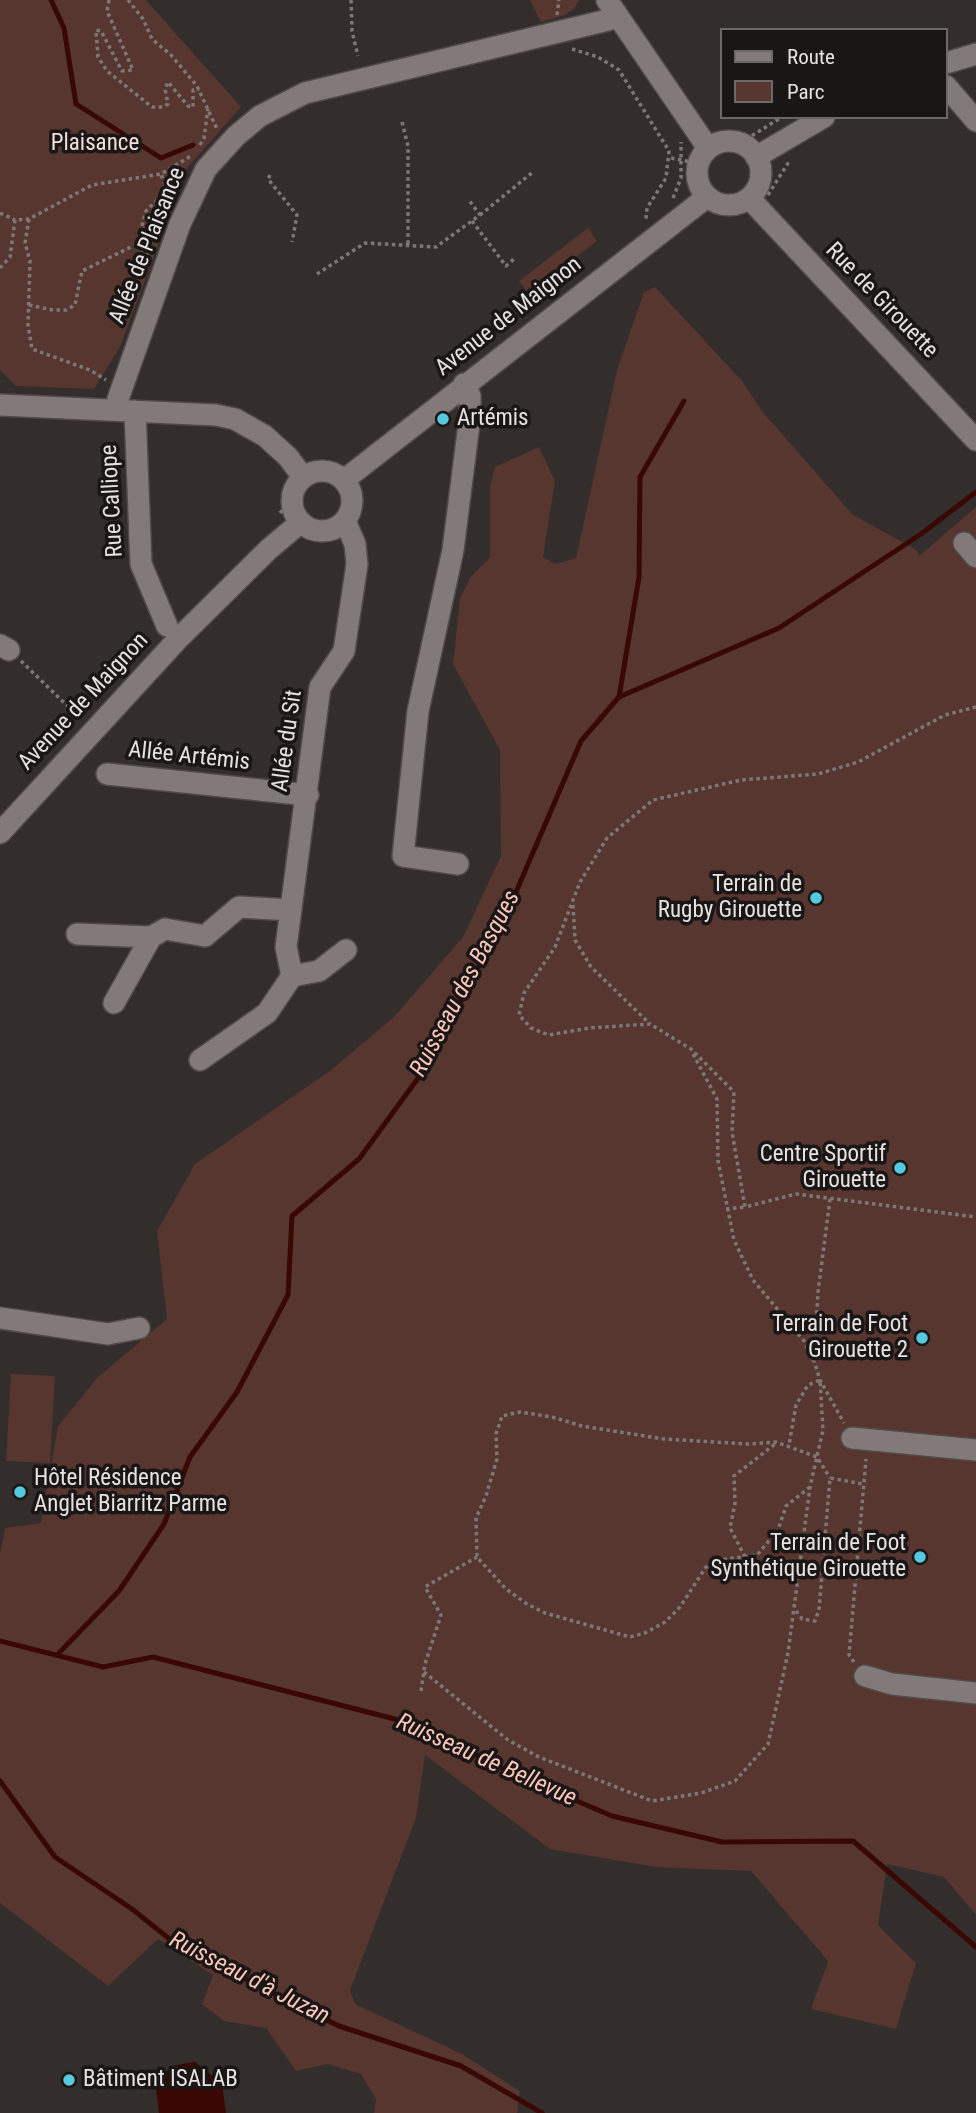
<!DOCTYPE html>
<html>
<head>
<meta charset="utf-8">
<style>
	body { margin:0 }
	#map { position:relative; width:976px; height:2113px; overflow:hidden; background:#332d2b; font-family:"Roboto Condensed",sans-serif }
	canvas { display:block }
	.legend { position:absolute; left:720px; top:28px; width:228px; height:91px; box-sizing:border-box; background:#191615; border:2px solid #6b6867; margin:0; padding:9px 12px; list-style:none; font-size:21px; color:#e6e2e1 }
	.legend li { display:flex; align-items:center; gap:14px; height:35px }
	.legend b { width:35px; border:2px solid #6b6867 }
</style>
</head>
<body>
<div id="map">
<canvas width="976" height="2113"></canvas>
<ul class="legend">
<li><b style="height:9px;background:#827a79"></b>Route</li>
<li><b style="height:19px;background:#56362f"></b>Parc</li>
</ul>
</div>
<script>
const c = document.querySelector('canvas').getContext('2d');
c.lineJoin = 'round';
function paint(path, color) { c.fillStyle = color; c.fill(path, 'evenodd'); }
const poly = rows => new Path2D(rows.map(r => 'M' + r).join(''));
function stroke(path, color, width, dash) { c.strokeStyle = color; c.lineWidth = width; c.lineCap = dash ? 'butt' : 'round'; c.setLineDash(dash || []); c.stroke(path); }
function drawText(font, color, halo, rows, align = 'center') {
  c.font = font + ' "Roboto Condensed",sans-serif'; c.lineWidth = 7; c.setLineDash([]); c.textBaseline = 'middle'; c.strokeStyle = halo; c.fillStyle = color; for (const [text, x, y, turn = 0] of rows) {
    c.save(); c.translate(x, y); c.rotate((+turn || 0) * Math.PI / 180); c.textAlign = isNaN(turn) ? turn : align; if (halo) c.strokeText(text, 0, 0); c.fillText(text, 0, 0); c.restore();
  }
}
paint(poly([
	[0,0,146,0,241,107,187,168,120,347,94,389,16,386,0,370],
	[530,0,579,0,574,9,565,15,541,22],
	[588,228,597,241,528,293,519,281],
	[655,287,742,381,762,411,853,515,917,550,919,556,976,507,976,1915,944,1877,887,1864,878,1925,916,1963,896,2029,811,2009,828,1961,751,1871,656,1867,550,1849,425,1755,416,1818,350,1990,355,2004,460,2053,520,2091,517,2113,374,2113,376,2099,361,2074,328,2064,296,2071,266,2028,224,2021,202,2004,213,1975,158,1939,108,1986,0,1903,0,1554,5,1528,41,1523,58,1426,98,1377,167,1319,157,1231,195,1164,331,1070,394,1017,463,937,501,856,500,750,453,664,460,598,470,578,490,557,490,486,495,467,539,447,555,481,543,557,555,564,576,558,617,370,644,292],
	[11,1374,55,1376,50,1463,6,1461]
]), '#56362f');
paint(poly([
	[195,2062,222,2084,226,2113,159,2113,155,2080,176,2065]
]), '#390802');
stroke(poly([
	[51,0,64,28,76,104,161,158,193,145],
	[619,697,779,628,921,534,976,492],
	[0,1641,103,1667,153,1657,418,1725,505,1770,612,1816,722,1842,853,1841,976,1947],
	[57,1655,119,1591,164,1524,190,1457,237,1392,288,1295,292,1216,359,1159,432,1059,516,892,581,741,619,697,639,577,640,477,684,401],
	[0,1781,55,1857,132,1909,177,1945,339,2026,461,2066,542,2113]
]), '#390802', 5);
const minor = poly([
	[607,0,708,148],
	[946,63,976,54],
	[946,86,976,121],
	'697 173a32 32 0 1 1 64 0a32 32 0 1 1-64 0Z',
	[756,157,824,117],
	[749,198,976,440],
	[0,405,216,415,235,419,265,436,288,457,303,477],
	[119,410,118,399,180,224,206,169,236,136,260,116,305,93,608,20,616,14],
	[135,411,141,564,167,626],
	'292 501a30 30 0 1 1 60 0a30 30 0 1 1-60 0Z',
	[344,480,707,197],
	[964,543,976,557],
	[0,645,9,650],
	[107,774,308,795],
	[0,833,179,638,269,549,301,522],
	[458,864,403,856,418,711,453,550,470,416,470,396,464,384],
	[77,934,151,937,165,929,205,936,239,907,291,910],
	[292,976,286,947,320,687,344,651,357,564,355,544,345,521],
	[114,1003,151,937],
	[200,1060,267,1013,292,976,319,971,346,950],
	[0,1318,108,1334,139,1328],
	[852,1438,976,1450],
	[865,1676,892,1684,976,1693]
]);
stroke(minor, '#504a49', 24);
stroke(poly([
	[109,0,107,11,133,70,122,71,101,31,96,30,98,57,107,71,152,107,163,107,168,104,165,89,168,82,188,106,193,107,193,90,199,89],
	[128,0,143,19,152,39,171,55,197,86,217,129],
	[351,0,352,31,358,56],
	[557,15,559,0],
	[572,49,598,57,619,70,669,151,666,178,647,208,646,219],
	[402,122,408,146,408,245],
	[740,143,782,117],
	[200,145,204,138,208,109],
	[671,158,696,163],
	[270,175,268,179,297,215,292,242],
	[768,195,790,160],
	[673,198,681,178,681,142],
	[0,213,15,220],
	[480,215,533,172],
	[29,219,25,243,30,261,28,325,32,349,90,370,106,380],
	[472,221,506,266,515,258],
	[148,256,137,244,146,211,164,193,165,185,161,174],
	[0,268,10,257,15,220,29,219,92,185,161,174,191,156],
	[317,274,365,243,436,247,480,215,469,200],
	[29,305,53,310,66,310,75,305,82,271,137,244],
	[280,513,292,499],
	[21,661,81,719],
	[976,707,945,715,858,762,818,774,741,780,653,800,607,838,580,882,555,947,524,993,519,1015,531,1028,549,1035,589,1028,650,1024,691,1049,734,1092,732,1132,745,1207,796,1194,976,1217],
	[573,905,575,940,591,967,650,1024],
	[693,1054,717,1099,718,1161,734,1240,753,1280,804,1341,813,1360],
	[830,1199,818,1292,814,1361,820,1380,844,1423],
	[726,1209,745,1207],
	[810,1487,786,1506,778,1530,757,1555,719,1560,706,1567,680,1607,665,1622,645,1633,630,1637,545,1613,527,1604,506,1589,477,1557,476,1518,486,1496,497,1459,496,1434,502,1416,520,1412,552,1417,582,1426,664,1439,748,1444,776,1442,817,1457,830,1478],
	[745,1557,730,1528,735,1503,734,1476,775,1444],
	[796,1611,802,1619,815,1621,819,1610,830,1478,863,1484],
	[854,1662,849,1655,866,1459],
	[424,1672,508,1740,539,1757,652,1801,701,1793,735,1781,768,1744,788,1653,810,1487,823,1430,820,1380,808,1385,796,1405,789,1445],
	[421,1691,425,1664,441,1615,425,1587,477,1557]
]), '#7d7876', 3.5, [3.5, 3.5]);
stroke(minor, '#827a79', 21);
for (const [x, y, r, color] of [
	[443,419,7,"#56c9e0"],
	[816,898,7,"#56c9e0"],
	[900,1168,7,"#56c9e0"],
	[922,1338,7,"#56c9e0"],
	[20,1492,7,"#56c9e0"],
	[920,1557,7,"#56c9e0"],
	[69,2080,7,"#56c9e0"]
]) { const dot = new Path2D(); dot.arc(x, y, r, 0, 2 * Math.PI); c.fillStyle = color; c.fill(dot); stroke(dot, '#191615', 2.5); }
drawText('23px', '#f2dfdb', '#191615', [
	["Plaisance",95,144]
]);
drawText('23px', '#e6e2e1', '#191615', [
	["Allée de Plaisance",148,246,-68],
	["Rue de Girouette",881,301,46],
	["Avenue de Maignon",509,317,-38],
	["Rue Calliope",113,501,-93],
	["Avenue de Maignon",84,702,-47],
	["Allée du Sit",288,741,-82],
	["Allée Artémis",189,757,6]
]);
drawText('23px', '#e6e2e1', '#191615', [
	["Artémis",457,419,"left"],
	["Terrain de",802,885],
	["Rugby Girouette",802,911],
	["Centre Sportif",886,1155],
	["Girouette",886,1181],
	["Terrain de Foot",908,1325],
	["Girouette 2",908,1351],
	["Hôtel Résidence",34,1479,"left"],
	["Anglet Biarritz Parme",34,1505,"left"],
	["Terrain de Foot",906,1544],
	["Synthétique Girouette",906,1570],
	["Bâtiment ISALAB",83,2080,"left"]
], 'right');
drawText('italic 24px', '#fdc7bb', '#191615', [
	["Ruisseau des Basques",466,984,-62],
	["Ruisseau de Bellevue",486,1761,24],
	["Ruisseau d'à Juzan",249,1979,27]
]);
</script>
</body>
</html>
